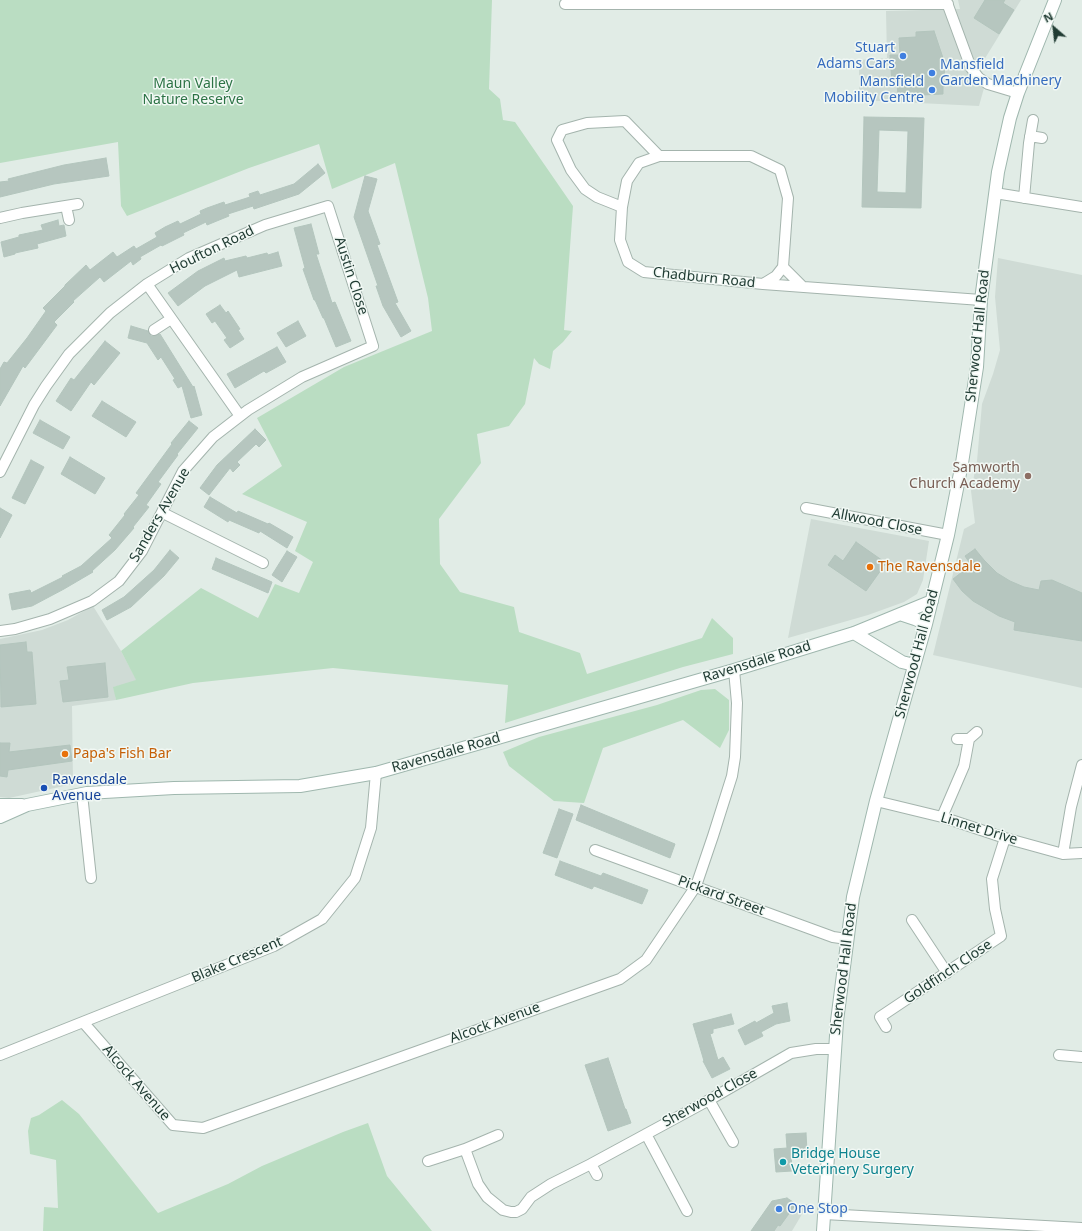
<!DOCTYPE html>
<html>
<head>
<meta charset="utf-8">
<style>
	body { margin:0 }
	#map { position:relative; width:1082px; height:1231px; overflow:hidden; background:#e1ece6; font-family:"Noto Sans",sans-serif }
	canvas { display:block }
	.north { position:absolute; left:1034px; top:8px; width:40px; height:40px; -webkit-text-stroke:3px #f1f8f4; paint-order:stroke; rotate:332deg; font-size:11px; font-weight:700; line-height:16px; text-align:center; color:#213c34 }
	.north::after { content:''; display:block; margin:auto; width:14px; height:18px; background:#213c34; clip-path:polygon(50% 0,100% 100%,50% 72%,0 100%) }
</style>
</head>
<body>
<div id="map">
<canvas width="1082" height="1231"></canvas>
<div class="north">N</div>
</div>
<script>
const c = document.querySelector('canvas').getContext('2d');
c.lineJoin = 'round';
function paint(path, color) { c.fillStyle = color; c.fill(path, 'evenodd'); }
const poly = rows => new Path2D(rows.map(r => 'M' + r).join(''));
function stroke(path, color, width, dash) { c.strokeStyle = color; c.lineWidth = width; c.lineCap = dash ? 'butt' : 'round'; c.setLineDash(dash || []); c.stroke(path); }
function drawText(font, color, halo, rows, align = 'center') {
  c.font = font + ' "Noto Sans",sans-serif'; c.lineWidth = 3; c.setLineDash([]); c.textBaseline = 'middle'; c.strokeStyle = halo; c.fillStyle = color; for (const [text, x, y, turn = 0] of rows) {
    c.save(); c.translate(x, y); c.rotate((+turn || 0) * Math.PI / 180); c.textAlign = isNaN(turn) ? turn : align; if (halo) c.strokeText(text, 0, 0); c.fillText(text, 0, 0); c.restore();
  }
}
paint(poly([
	[958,0,1021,0,971,81,984,88,979,106,859,100,859,60,887,58,886,11,960,9],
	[998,258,1082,275,1082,688,933,655,964,529,975,523,971,491,977,461,982,404,993,374,1000,350,995,297],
	[811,519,929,541,923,580,917,594,904,602,868,615,788,638],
	[93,606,121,651,137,681,114,687,116,700,72,706,73,784,9,798,0,797,0,639,42,630,68,620],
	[796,1204,808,1204,792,1231,751,1231]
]), '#cfdbd5');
paint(poly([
	[0,0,492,0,489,89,500,99,503,120,515,122,573,206,564,330,572,331,563,342,553,351,550,369,539,364,534,358,525,404,509,426,477,434,481,463,439,519,440,564,460,592,514,607,519,632,580,653,587,674,702,638,712,618,733,638,733,654,683,667,505,723,508,685,333,668,193,683,116,700,113,687,136,680,121,651,201,588,258,618,275,584,299,593,313,562,295,551,307,522,242,494,282,466,257,418,344,367,432,331,428,298,395,163,332,189,319,144,249,168,127,216,121,206,118,142,0,163],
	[715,689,729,700,729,730,720,748,683,720,603,748,584,803,554,801,509,766,503,752,539,737,657,705,701,690],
	[62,1100,79,1114,158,1213,228,1184,262,1166,343,1132,368,1123,387,1176,432,1231,43,1231,44,1207,58,1208,56,1160,30,1154,28,1131,31,1118,39,1115]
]), '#baddc2');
const building = poly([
	[985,0,1005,0,1003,3,1014,10,999,34,974,18,985,0],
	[934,31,944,61,945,86,943,86,943,94,921,95,921,94,898,95,897,84,892,84,890,55,900,55,899,38,916,37,916,32,934,31],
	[864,117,924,118,921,208,862,207,864,117],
	[879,130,908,131,906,193,877,192,879,130],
	[106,158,109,176,54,184,0,197,0,182,9,181,8,179,64,165,106,158],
	[318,164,325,173,299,194,254,209,253,206,228,214,229,216,207,225,206,222,183,233,184,235,162,246,161,245,140,257,141,259,133,265,131,261,104,282,100,277,73,301,74,302,54,322,57,325,25,368,23,366,0,406,0,369,4,362,7,363,27,338,46,311,43,308,65,286,65,285,86,265,90,270,113,252,117,257,134,246,136,249,157,237,155,233,165,227,178,221,180,224,201,214,200,211,207,208,224,202,225,205,250,197,249,194,258,191,260,195,294,184,318,164],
	[365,176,377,179,368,211,380,244,377,245,398,302,395,303,411,331,401,337,383,306,376,286,378,286,354,217,365,176],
	[58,220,59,226,64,225,66,236,37,244,38,248,15,253,15,254,4,257,1,242,19,237,19,235,43,230,41,225,58,220],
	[311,224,319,254,316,254,332,303,335,302,351,341,336,347,324,318,323,318,315,300,314,300,303,269,305,268,294,228,311,224],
	[278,252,282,266,239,277,237,270,205,286,178,306,168,293,198,271,224,258,225,261,246,256,247,258,267,253,268,255,278,252],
	[220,305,226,313,228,311,240,329,238,330,244,339,230,348,224,340,227,338,215,321,212,323,206,314,220,305],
	[298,321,306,336,286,347,277,333,298,321],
	[131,326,148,331,151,336,155,336,160,334,193,387,194,386,202,415,191,418,182,386,178,388,173,380,175,379,161,357,158,360,147,343,128,338,131,326],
	[105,341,120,353,94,385,91,382,71,411,56,401,71,378,74,380,105,341],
	[277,347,286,362,266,373,264,371,235,388,227,374,277,347],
	[102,401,136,422,126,437,92,416,102,401],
	[40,420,70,437,63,449,33,433,40,420],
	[189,421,198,428,177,454,178,455,158,482,161,484,146,505,149,507,133,527,134,528,115,550,92,571,93,572,64,589,32,606,12,610,9,594,30,590,31,593,63,577,62,576,81,566,112,538,109,535,125,515,124,514,139,495,136,493,172,444,171,443,189,421],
	[255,429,266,440,259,447,256,444,237,462,240,465,233,472,230,468,209,495,200,488,217,465,255,429],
	[70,457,105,478,95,494,61,474,70,457],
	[31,460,44,467,25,504,12,498,31,460],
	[210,497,237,513,238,511,268,524,269,523,293,537,287,548,260,531,259,533,229,520,228,522,204,507,210,497],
	[0,508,12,515,0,538,0,508],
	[856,542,886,563,866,591,828,565,835,555,843,561,856,542],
	[975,549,984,560,997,573,1010,581,1024,587,1039,590,1041,581,1052,580,1082,593,1082,641,1014,630,1015,622,999,616,973,601,962,591,953,579,971,565,965,556,975,549],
	[170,550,179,558,164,576,131,607,107,620,102,610,124,597,154,570,170,550],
	[287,551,297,557,282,582,272,575,287,551],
	[216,558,272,582,268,593,212,569,216,558],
	[26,642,27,652,32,652,36,704,1,707,0,645,26,642],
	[105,663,108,697,63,702,60,681,69,680,67,667,105,663],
	[0,743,10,743,9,752,70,745,72,761,8,770,7,777,0,776,0,743],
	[581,805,675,844,670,858,576,820,581,805],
	[559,809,573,814,557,858,543,853,559,809],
	[560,861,601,876,603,873,648,890,642,904,594,886,592,889,555,875,560,861],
	[787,1003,790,1021,776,1024,761,1032,763,1036,745,1045,738,1030,755,1021,756,1023,774,1013,772,1006,787,1003],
	[731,1014,734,1024,713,1029,713,1033,710,1034,718,1060,723,1057,730,1069,712,1078,703,1061,704,1061,693,1024,731,1014],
	[608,1058,625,1109,626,1109,631,1123,608,1131,585,1065,608,1058],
	[806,1133,807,1151,791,1152,792,1171,776,1172,774,1149,787,1148,786,1134,806,1133],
	[787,1198,796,1204,780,1226,778,1225,774,1231,751,1231,772,1201,787,1198]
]);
paint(building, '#b6c6bf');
stroke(building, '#b3c5bd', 1);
const minor = poly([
	[946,0,971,68,979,78,988,84,1018,93],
	[565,4,948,4],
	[1030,136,1042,138],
	[995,193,1082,207],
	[1024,198,1029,143,1033,120],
	[66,206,69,220],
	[622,207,597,197,585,189,571,170,557,140,562,130,587,123,625,121,659,156],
	[0,218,22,213,78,204],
	[147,284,240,416],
	[763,284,776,276,783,267],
	[803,287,783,267,788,198,780,170,751,156,659,156,639,163,627,181,622,207,620,240,628,262,644,272,763,284,981,300],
	[154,330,171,319],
	[0,472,34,405,46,386,69,354,110,313,147,284,189,258,265,225,328,206,373,346,302,377,248,410,213,437,183,471,142,551,119,581,92,601,50,619,15,629,0,631],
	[806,508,948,535],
	[163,513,263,563],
	[957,739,969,739,977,732],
	[82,794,91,878],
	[876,801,942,817,1005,838,1063,854,1082,853],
	[942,817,964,766,969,739],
	[595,850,833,937,847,939],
	[1063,854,1071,807,1082,765],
	[912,920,947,973],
	[83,1022,173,1125,203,1128,620,979,646,960,696,886,713,836,732,776,735,757,737,703,734,670],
	[886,1027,880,1017,1001,936,995,909,992,879,1005,838],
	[0,1055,274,946,322,919,355,878,371,828,376,773],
	[1059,1055,1082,1057],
	[709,1100,733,1142],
	[646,1134,687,1211],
	[465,1149,478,1184,487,1197,503,1210,511,1212,516,1212,522,1209,531,1197,551,1184,591,1164],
	[428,1161,465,1149,498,1135],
	[597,1175,591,1164,709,1100,791,1053,816,1049,834,1049],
	[824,1214,1082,1228]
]);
const secondary = poly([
	[900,614,915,619,926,624],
	[854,633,902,662,914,665],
	[0,805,22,805],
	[0,817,27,805,87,793,174,788,300,786,376,773,734,670,854,633,932,601],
	[823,1231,837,1021,853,897,876,801,926,624,948,535,962,463,977,367,981,300,998,172,1010,118,1018,93,1055,0]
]);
stroke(minor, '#a4b4ad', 12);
stroke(secondary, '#9fb7ae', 14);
stroke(minor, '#fff', 10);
stroke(secondary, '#fff', 12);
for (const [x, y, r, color] of [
	[903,56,4,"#3f7fe0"],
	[932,73,4,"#3f7fe0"],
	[932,90,4,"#3f7fe0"],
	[1028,476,4,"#8d6e63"],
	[870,567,4,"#e8710a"],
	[65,754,4,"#e8710a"],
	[44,788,4,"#1a4fb4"],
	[783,1162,4,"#0f9aa8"],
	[779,1209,4,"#3f7fe0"]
]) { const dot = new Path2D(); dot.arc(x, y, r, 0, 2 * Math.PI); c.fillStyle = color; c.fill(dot); stroke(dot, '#f1f8f4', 1.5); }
drawText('14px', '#366cbe', '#f1f8f4', [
	["Stuart",895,48],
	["Adams Cars",895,64],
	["Mansfield",940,65,"left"],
	["Garden Machinery",940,81,"left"],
	["Mansfield",924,82],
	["Mobility Centre",924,98],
	["One Stop",787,1209,"left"]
], 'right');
drawText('14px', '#2c7345', '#f1f8f4', [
	["Maun Valley",193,84],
	["Nature Reserve",193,100]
]);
drawText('14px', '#213c34', '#f1f8f4', [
	["Houfton Road",212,250,-26],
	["Austin Close",351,276,72],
	["Chadburn Road",704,278,6],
	["Sherwood Hall Road",978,336,-84],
	["Sanders Avenue",160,515,-60],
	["Allwood Close",877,522,11],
	["Sherwood Hall Road",917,654,-75],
	["Ravensdale Road",757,662,-17],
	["Ravensdale Road",446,753,-16],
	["Linnet Drive",979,829,17],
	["Pickard Street",721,896,20],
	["Blake Crescent",237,960,-23],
	["Sherwood Hall Road",844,969,-83],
	["Goldfinch Close",948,972,-34],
	["Alcock Avenue",495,1023,-20],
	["Alcock Avenue",136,1083,49],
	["Sherwood Close",710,1098,-29]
]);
drawText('14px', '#785e54', '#f1f8f4', [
	["Samworth",1020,468],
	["Church Academy",1020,484]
], 'right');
drawText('14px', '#c56008', '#f1f8f4', [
	["The Ravensdale",878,567],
	["Papa's Fish Bar",73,754]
], 'left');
drawText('14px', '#164399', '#f1f8f4', [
	["Ravensdale",52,780],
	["Avenue",52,796]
], 'left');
drawText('14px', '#0d838f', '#f1f8f4', [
	["Bridge House",791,1154],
	["Veterinery Surgery",791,1170]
], 'left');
</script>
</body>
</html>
